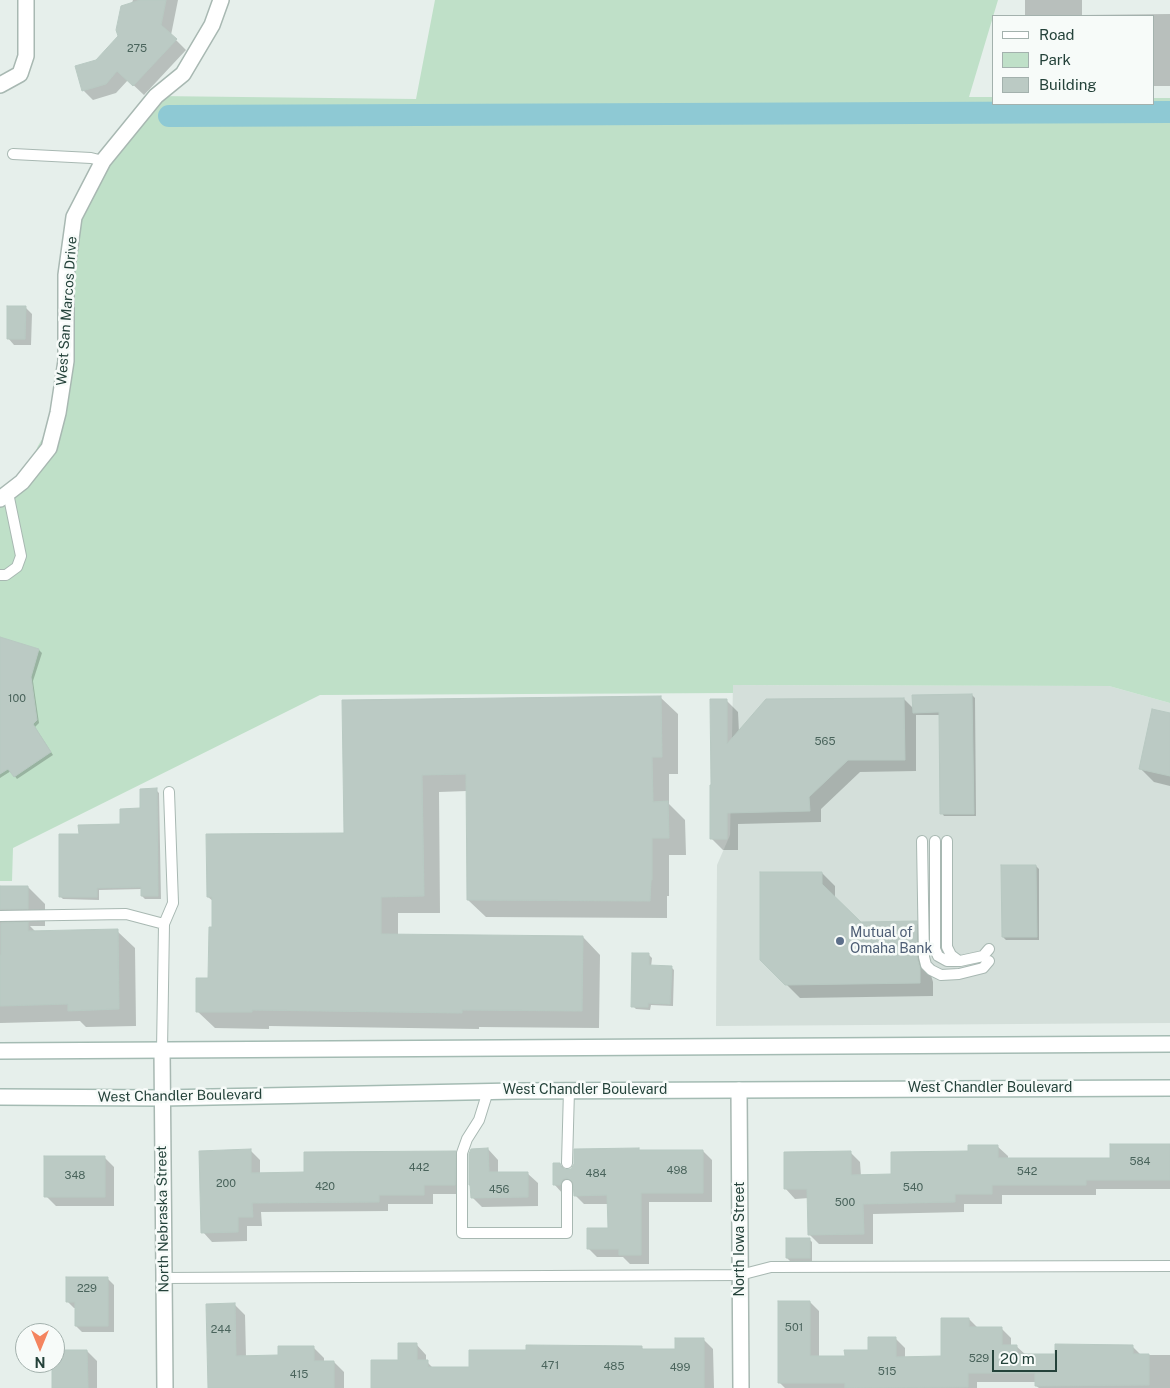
<!DOCTYPE html>
<html>
<head>
<meta charset="utf-8">
<style>
	body { margin:0 }
	#map { position:relative; width:1170px; height:1388px; overflow:hidden; background:#e6efeb; font-family:"Public Sans",sans-serif }
	canvas { display:block }
	.legend { position:absolute; left:992px; top:15px; width:162px; height:90px; box-sizing:border-box; background:#f7fbf9; border:1px solid #a3b1ad; margin:0; padding:6px 9px; list-style:none; font-size:15px; color:#24423a }
	.legend li { display:flex; align-items:center; gap:10px; height:25px }
	.legend b { width:25px; border:1px solid #a3b1ad }
	.north { position:absolute; left:15px; top:1323px; width:50px; height:50px; box-sizing:border-box; background:#f7fbf9; border:1px solid #a3b1ad; border-radius:50%; rotate:180deg; font-size:14px; font-weight:700; line-height:20px; text-align:center; color:#24423a }
	.north::after { content:''; display:block; margin:auto; width:18px; height:22px; background:#f4845f; clip-path:polygon(50% 0,100% 100%,50% 72%,0 100%) }
	.scale { position:absolute; left:992px; top:1350px; width:65px; height:22px; box-sizing:border-box; border:2px solid #24423a; border-top:0; padding-left:6px; font-size:15px; line-height:18px; white-space:nowrap; color:#24423a; -webkit-text-stroke:4px #f7fbf9; paint-order:stroke }
</style>
</head>
<body>
<div id="map">
<canvas width="1170" height="1388"></canvas>
<ul class="legend">
<li><b style="height:6px;background:#fff"></b>Road</li>
<li><b style="height:14px;background:#bfe0c8"></b>Park</li>
<li><b style="height:14px;background:#bbcac4"></b>Building</li>
</ul>
<div class="north">N</div>
<div class="scale">20 m</div>
</div>
<script>
const c = document.querySelector('canvas').getContext('2d');
c.lineJoin = 'round';
function paint(path, color) { c.fillStyle = color; c.fill(path, 'evenodd'); }
const poly = rows => new Path2D(rows.map(r => 'M' + r).join(''));
function stroke(path, color, width, dash) { c.strokeStyle = color; c.lineWidth = width; c.lineCap = dash ? 'butt' : 'round'; c.setLineDash(dash || []); c.stroke(path); }
function drawText(font, color, halo, rows, align = 'center') {
  c.font = font + ' "Public Sans",sans-serif'; c.lineWidth = 5; c.setLineDash([]); c.textBaseline = 'middle'; c.strokeStyle = halo; c.fillStyle = color; for (const [text, x, y, turn = 0] of rows) {
    c.save(); c.translate(x, y); c.rotate((+turn || 0) * Math.PI / 180); c.textAlign = isNaN(turn) ? turn : align; if (halo) c.strokeText(text, 0, 0); c.fillText(text, 0, 0); c.restore();
  }
}
paint(poly([
	[733,685,1109,686,1170,703,1170,1023,716,1026,717,865,730,835]
]), '#d4dfda');
paint(poly([
	[435,0,998,0,969,97,994,97,994,104,1154,104,1154,98,1170,98,1170,703,1109,686,733,685,733,693,320,695,13,848,12,881,0,881,0,488,22,482,38,446,58,412,74,217,156,96,416,99]
]), '#bfe0c8');
paint(poly([
	[133,0,178,0,171,35,186,50,144,95,128,80,116,93,93,100,83,90,97,61,120,36],
	[1025,0,1082,0,1082,15,1170,14,1170,86,1154,86,1154,16,1025,16],
	[1034,104,1088,104,1088,107,1037,107],
	[25,307,32,314,31,345,14,345,8,338],
	[0,638,39,650,42,653,33,681,39,723,35,727,53,755,17,779,11,771,0,778],
	[972,695,975,698,976,816,944,816,942,813,941,715,916,715,916,771,860,772,821,809,821,822,738,824,738,850,723,850,711,838,726,700,738,712,739,733,904,699,914,709],
	[660,697,678,714,678,774,669,774,669,804,685,820,686,855,669,855,669,896,667,896,667,918,486,917,468,900,467,791,439,792,440,913,398,913,398,935,583,937,600,955,599,1028,479,1027,479,1029,269,1026,269,1029,215,1028,197,1011,209,980,213,928,213,901,208,897,345,834,344,701],
	[1170,714,1170,786,1154,782,1141,769],
	[156,790,159,793,161,899,145,899,142,896,142,889,99,890,99,900,63,899,60,896,80,836,121,826,141,809],
	[1036,866,1039,869,1039,940,1006,940,1003,937],
	[822,873,835,886,835,898,861,923,916,923,930,936,930,972,933,982,933,996,800,998,761,959],
	[0,887,28,887,45,904,45,926,30,926,36,932,117,931,135,948,136,1026,86,1027,80,1021,0,1023],
	[649,955,652,958,651,967,671,967,674,970,673,1006,651,1005,650,1010,636,1009,633,1006],
	[1170,1145,1170,1189,1096,1189,1096,1195,1002,1195,1002,1204,964,1204,964,1212,873,1214,873,1244,819,1244,809,1234,809,1198,795,1199,785,1188,850,1152,860,1162,861,1176,892,1175,969,1152,997,1146,1008,1156,1008,1159,1111,1159],
	[488,1149,498,1160,498,1173,527,1173,538,1183,538,1206,482,1207,472,1197],
	[250,1150,260,1160,260,1174,305,1173,455,1152,464,1161,464,1194,433,1194,433,1204,388,1204,388,1211,261,1212,262,1226,247,1226,247,1241,212,1242,203,1232],
	[640,1151,703,1151,712,1160,712,1202,649,1202,649,1264,630,1264,623,1257,597,1257,588,1248,609,1230,608,1204,584,1204,575,1195,575,1188,572,1188,569,1194,563,1194,554,1184,560,1164,566,1170,571,1170],
	[104,1157,114,1167,114,1206,56,1206,46,1196],
	[809,1239,812,1242,812,1261,790,1261,787,1258],
	[107,1278,114,1285,114,1332,82,1332,76,1326,76,1308,74,1308,67,1301],
	[810,1302,819,1311,819,1357,846,1357,869,1351,895,1338,905,1348,905,1358,943,1358,969,1319,978,1328,1001,1328,1011,1338,1011,1346,1016,1346,1026,1355,1056,1355,1132,1346,1141,1355,1170,1355,1170,1388,1039,1388,1036,1386,1036,1382,977,1382,977,1388,785,1388,779,1382],
	[235,1305,245,1315,246,1357,279,1356,314,1348,324,1358,324,1362,334,1362,344,1372,344,1388,209,1388],
	[703,1339,713,1349,714,1388,373,1388,416,1344,426,1355,426,1361,434,1369,470,1369,527,1351,641,1347,644,1350,676,1350],
	[87,1351,97,1361,97,1388,54,1388,53,1363,55,1363,55,1352]
]), '#0003');
stroke(poly([
	[169,116,1170,112]
]), '#8ec9d4', 22);
const building = poly([
	[140,0,166,0,161,25,177,39,133,86,117,71,106,84,82,91,75,66,96,60,118,36,116,30,121,6,140,0],
	[7,306,26,306,25,339,7,339,7,306],
	[0,637,39,649,31,677,37,720,33,724,51,752,14,777,8,769,0,774,0,637],
	[972,694,974,814,940,814,939,712,913,713,912,695,972,694],
	[661,696,662,757,652,757,653,802,668,801,669,838,652,838,652,880,651,880,650,901,467,900,466,774,422,775,424,896,381,897,381,934,583,936,582,1011,462,1010,462,1013,252,1010,252,1012,196,1012,196,978,208,978,209,927,212,927,212,897,207,897,206,834,344,833,342,700,661,696],
	[904,698,905,760,848,760,809,797,810,811,727,813,727,839,710,839,710,785,711,785,710,699,727,699,727,744,766,699,904,698],
	[1152,709,1170,713,1170,776,1139,769,1152,709],
	[157,788,158,896,141,896,141,887,97,888,97,897,59,897,59,834,79,834,78,825,120,824,120,809,140,808,140,789,157,788],
	[1001,865,1036,865,1037,937,1002,937,1001,865],
	[760,872,822,872,822,884,861,922,917,921,917,957,920,968,920,983,785,985,760,960,760,872],
	[0,886,28,886,28,909,0,909,0,886],
	[28,922,28,931,118,929,119,1009,68,1011,68,1004,0,1006,0,955,1,955,1,923,28,922],
	[632,953,649,953,649,965,672,966,670,1004,648,1003,648,1007,631,1007,632,953],
	[1110,1144,1170,1144,1170,1180,1086,1180,1086,1185,992,1185,992,1194,955,1194,955,1202,863,1204,864,1234,808,1235,807,1189,784,1189,784,1152,851,1151,851,1175,891,1174,891,1152,968,1151,968,1145,998,1145,998,1158,1110,1158,1110,1144],
	[488,1148,489,1172,528,1172,528,1197,471,1198,470,1185,469,1185,469,1154,471,1149,488,1148],
	[639,1148,639,1150,703,1150,703,1193,641,1193,641,1255,619,1255,619,1249,587,1249,587,1228,608,1228,607,1195,574,1196,573,1182,567,1178,563,1179,560,1185,553,1185,553,1163,560,1163,561,1167,564,1169,571,1169,574,1164,574,1149,639,1148],
	[251,1149,251,1173,304,1172,304,1152,456,1151,455,1185,424,1185,424,1195,379,1195,379,1202,252,1203,253,1217,238,1217,238,1232,201,1233,199,1151,251,1149],
	[44,1156,105,1156,105,1197,44,1197,44,1156],
	[786,1238,810,1238,810,1258,786,1258,786,1238],
	[66,1277,108,1277,108,1326,75,1326,75,1302,66,1302,66,1277],
	[778,1301,810,1301,810,1356,845,1356,844,1350,868,1350,868,1337,896,1337,896,1357,941,1356,941,1318,969,1318,969,1327,1002,1327,1002,1345,1017,1345,1017,1354,1055,1354,1055,1344,1133,1345,1133,1354,1149,1354,1149,1385,1035,1386,1035,1373,968,1373,968,1387,845,1388,845,1383,778,1383,778,1301],
	[235,1303,236,1356,278,1355,278,1346,314,1346,314,1361,334,1361,334,1388,208,1388,206,1304,235,1303],
	[675,1338,704,1338,704,1388,371,1388,371,1360,398,1360,398,1343,417,1343,417,1360,428,1360,428,1367,469,1367,469,1350,526,1350,526,1345,642,1346,642,1349,675,1349,675,1338],
	[55,1350,87,1350,88,1388,52,1388,52,1363,55,1363,55,1350]
]);
paint(building, '#bbcac4');
stroke(building, '#b8c9c2', 1);
const lane = poly([
	[13,154,91,158,103,161],
	[0,575,6,575,17,567,21,556,8,493],
	[922,841,924,957,926,965,931,970,941,975,959,974,983,968,989,961],
	[935,841,935,949,938,956,947,961,960,961,983,956,989,949],
	[947,841,947,947,951,955,959,961],
	[0,916,126,914,164,924],
	[162,1050,164,924,173,903,169,792],
	[488,1091,479,1120,467,1139,462,1153,462,1233,567,1233,567,1185],
	[567,1163,569,1090],
	[164,1278,740,1275,771,1267,1170,1266]
]);
const street = poly([
	[0,85,20,74,26,56,26,0],
	[0,499,22,482,49,448,58,413,66,361,66,275,74,217,103,161,156,96,183,74,212,25,221,0],
	[162,1050,165,1388],
	[739,1090,741,1388]
]);
const secondary = poly([
	[0,1051,1170,1044],
	[0,1097,162,1098,516,1091,1170,1088]
]);
stroke(lane, '#a8b8b2', 12);
stroke(street, '#a8b8b2', 18);
stroke(secondary, '#a4bbb3', 18);
stroke(lane, '#fff', 10);
stroke(street, '#fff', 15);
stroke(secondary, '#fff', 15);
for (const [x, y, r, color] of [
	[840,941,5,"#5c6f8a"]
]) { const dot = new Path2D(); dot.arc(x, y, r, 0, 2 * Math.PI); c.fillStyle = color; c.fill(dot); stroke(dot, '#f7fbf9', 2); }
drawText('11px', '#4a645c', null, [
	["275",137,49],
	["100",17,699],
	["565",825,742],
	["584",1140,1162],
	["442",419,1168],
	["498",677,1171],
	["542",1027,1172],
	["484",596,1174],
	["348",75,1176],
	["200",226,1184],
	["420",325,1187],
	["540",913,1188],
	["456",499,1190],
	["500",845,1203],
	["229",87,1289],
	["501",794,1328],
	["244",221,1330],
	["529",979,1359],
	["471",550,1366],
	["485",614,1367],
	["499",680,1368],
	["515",887,1372],
	["415",299,1375]
]);
drawText('14px', '#24423a', '#f7fbf9', [
	["West San Marcos Drive",67,311,-86],
	["West Chandler Boulevard",990,1088],
	["West Chandler Boulevard",585,1090],
	["West Chandler Boulevard",180,1096,-1],
	["North Nebraska Street",163,1219,-91],
	["North Iowa Street",740,1239,-90]
]);
drawText('14px', '#4e5e75', '#f7fbf9', [
	["Mutual of",850,933],
	["Omaha Bank",850,949]
], 'left');
</script>
</body>
</html>
